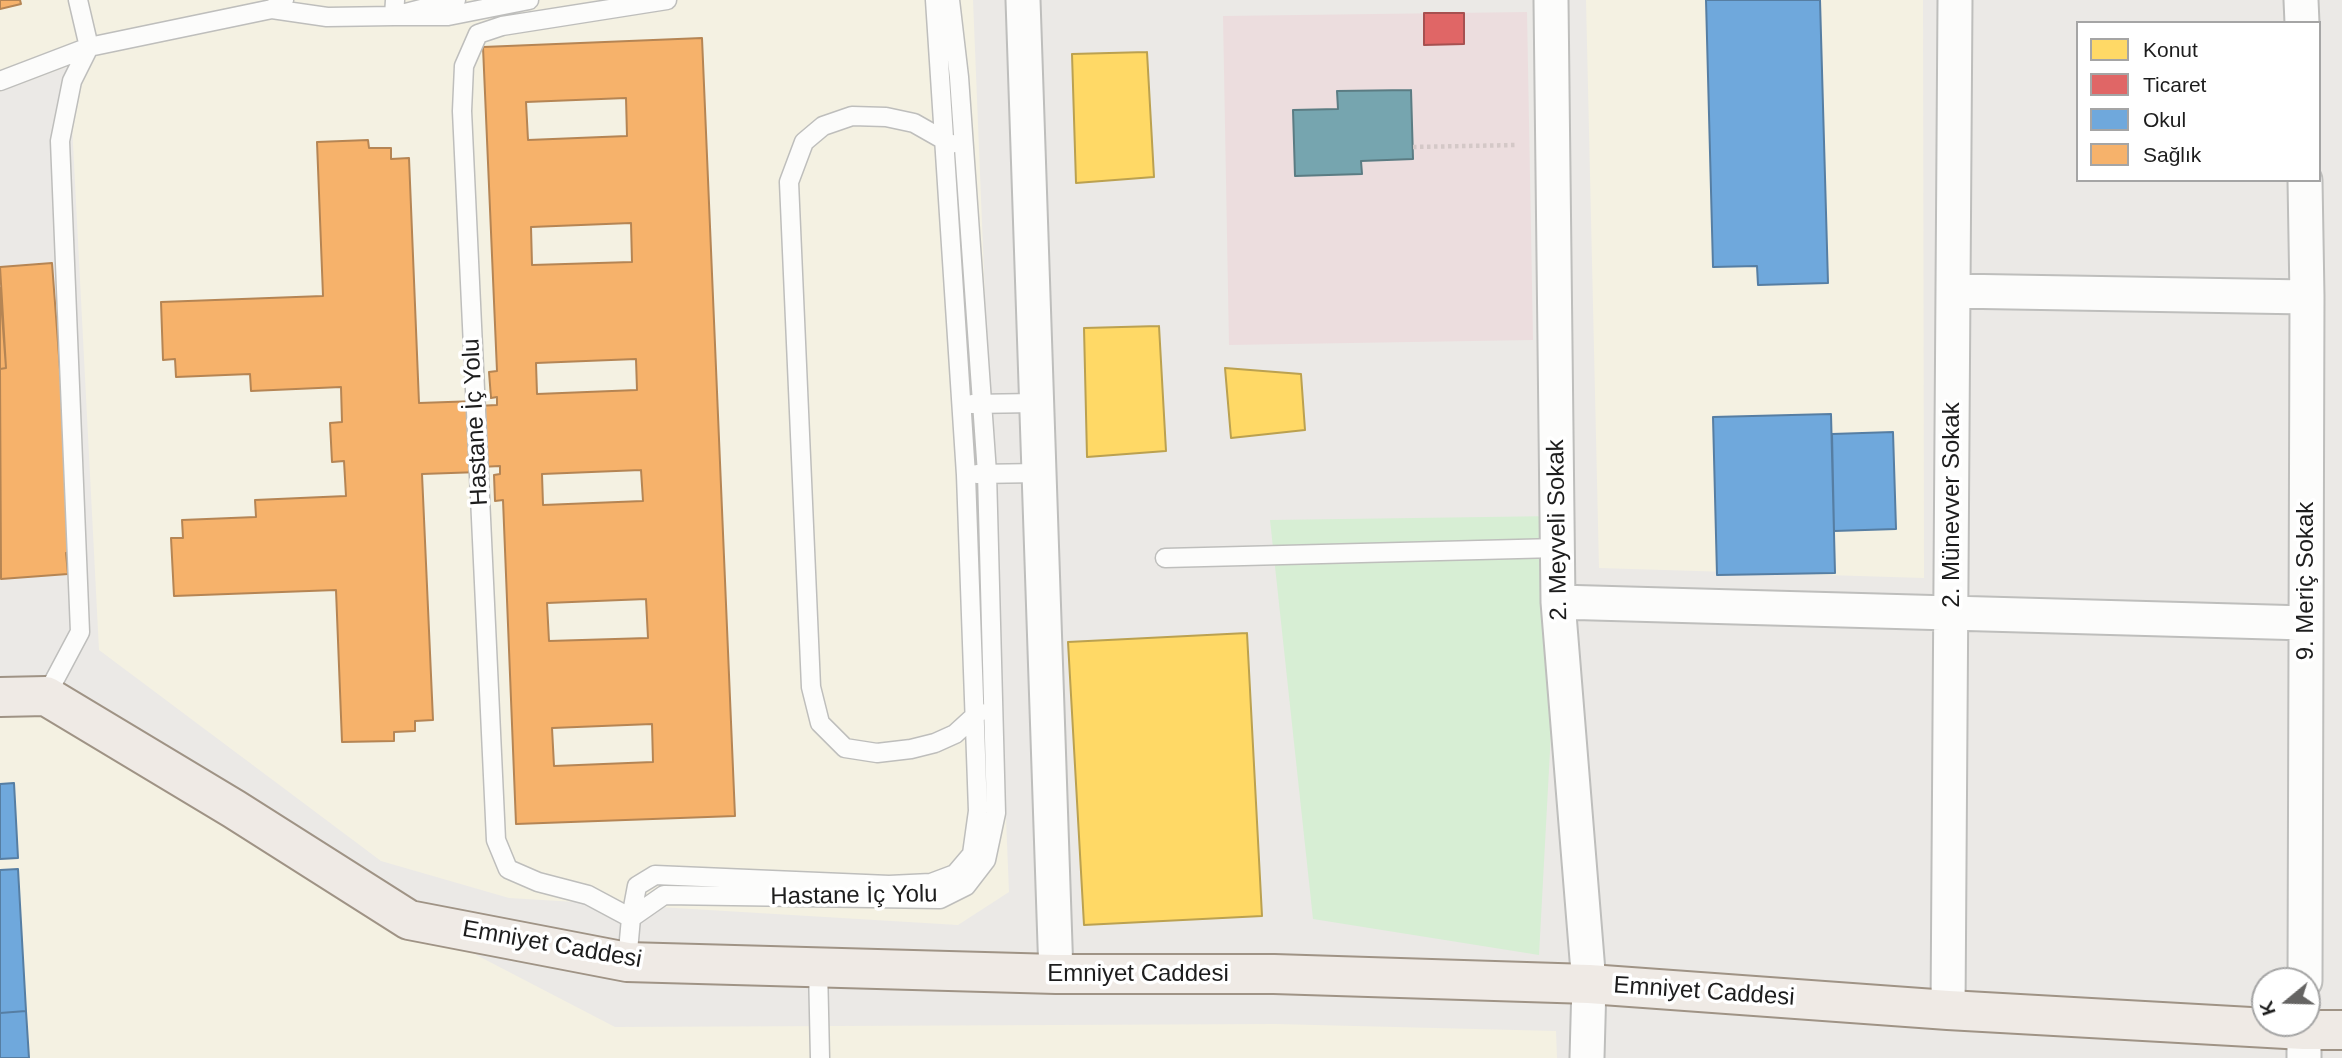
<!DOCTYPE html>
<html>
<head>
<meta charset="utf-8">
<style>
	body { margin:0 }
	#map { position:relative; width:2342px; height:1058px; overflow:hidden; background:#ebe9e6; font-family:Arial,sans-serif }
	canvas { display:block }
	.legend { position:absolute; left:2076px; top:21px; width:245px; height:161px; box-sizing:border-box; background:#fff; border:2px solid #a5a5a5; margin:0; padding:9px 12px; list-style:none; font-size:21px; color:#1d1d1d }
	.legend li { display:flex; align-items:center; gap:14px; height:35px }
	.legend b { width:35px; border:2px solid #a5a5a5 }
	.north { position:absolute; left:2251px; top:967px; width:70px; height:70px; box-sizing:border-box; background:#fff; border:2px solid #a5a5a5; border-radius:50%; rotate:251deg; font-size:19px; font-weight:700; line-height:28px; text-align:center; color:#1d1d1d }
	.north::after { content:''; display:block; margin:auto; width:24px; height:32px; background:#656463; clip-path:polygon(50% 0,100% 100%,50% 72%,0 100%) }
</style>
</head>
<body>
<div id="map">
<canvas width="2342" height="1058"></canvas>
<ul class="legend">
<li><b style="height:19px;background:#ffd966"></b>Konut</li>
<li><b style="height:19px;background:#e06666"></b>Ticaret</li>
<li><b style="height:19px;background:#6fa8dc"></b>Okul</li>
<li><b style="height:19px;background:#f6b26b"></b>Sağlık</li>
</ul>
<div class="north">K</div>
</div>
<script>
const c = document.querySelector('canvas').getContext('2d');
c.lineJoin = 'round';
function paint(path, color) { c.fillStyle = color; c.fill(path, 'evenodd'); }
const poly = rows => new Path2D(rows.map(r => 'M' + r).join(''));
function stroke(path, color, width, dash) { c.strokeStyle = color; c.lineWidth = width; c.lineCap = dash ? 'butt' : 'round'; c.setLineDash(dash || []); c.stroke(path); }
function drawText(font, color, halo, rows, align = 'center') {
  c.font = font + ' Arial,sans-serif'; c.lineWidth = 7; c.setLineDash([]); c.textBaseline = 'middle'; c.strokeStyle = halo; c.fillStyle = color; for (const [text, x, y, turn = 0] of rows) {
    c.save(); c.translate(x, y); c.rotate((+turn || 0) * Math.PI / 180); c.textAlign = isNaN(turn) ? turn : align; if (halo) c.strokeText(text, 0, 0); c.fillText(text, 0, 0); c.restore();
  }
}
paint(poly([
	[1527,12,1533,340,1229,345,1223,16]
]), '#ecddde');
paint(poly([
	[0,0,973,0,1009,892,958,925,509,898,381,861,99,650,69,66,0,92],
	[1586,0,1923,0,1924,578,1599,568],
	[46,696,409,920,615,1027,1275,1024,1556,1031,1557,1058,0,1058,0,697]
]), '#f4f1e2');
paint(poly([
	[1557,516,1558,602,1539,955,1313,919,1270,520]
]), '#d7eed4');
const homes = poly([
	[1147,52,1154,177,1076,183,1072,54,1147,52],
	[1159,326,1166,451,1087,457,1084,328,1159,326],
	[1225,368,1301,374,1305,430,1231,438,1225,368],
	[1247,633,1262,916,1084,925,1068,642,1247,633]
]);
paint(homes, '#ffd966');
stroke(homes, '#bba150', 2);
const shops = poly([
	[1424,13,1464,13,1464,44,1424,45,1424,13]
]);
paint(shops, '#e06666');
stroke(shops, '#a65050', 2);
const schools = poly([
	[1706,0,1820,0,1828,283,1758,285,1757,266,1713,267,1706,0],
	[1831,414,1835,573,1717,575,1713,417,1831,414],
	[1893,432,1896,529,1834,531,1832,434,1893,432],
	[14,783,18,858,0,859,0,784,14,783],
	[18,869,26,1011,0,1013,0,870,18,869],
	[26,1011,29,1058,0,1058,0,1013,26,1011]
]);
paint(schools, '#6fa8dc');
stroke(schools, '#567ea3', 2);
const health = poly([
	[0,0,20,0,21,4,0,9,0,0],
	[702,38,735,816,516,824,503,500,495,501,494,475,500,474,500,466,480,467,480,472,422,474,433,720,415,721,415,731,394,732,394,741,342,742,336,590,174,596,171,538,183,538,182,520,256,517,255,500,346,496,344,461,332,462,330,423,342,422,341,387,251,391,250,374,176,377,175,359,163,360,161,302,323,296,317,142,368,140,369,148,391,148,391,159,409,158,419,403,477,401,477,406,497,405,497,397,491,398,489,372,497,371,483,47,702,38],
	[626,98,627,136,528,140,526,102,626,98],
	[631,223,632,262,532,265,531,227,631,223],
	[636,359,637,390,537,394,536,363,636,359],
	[641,470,643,501,543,505,542,474,641,470],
	[646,599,648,638,549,641,547,603,646,599],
	[652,724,653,762,554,766,552,728,652,724],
	[52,263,70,502,66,502,70,552,66,553,68,574,1,579,0,369,6,368,0,267,52,263],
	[0,288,6,368,0,369,0,288]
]);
paint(health, '#f6b26b');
stroke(health, '#b58554', 2);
const public = poly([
	[1411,90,1413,159,1361,161,1362,174,1295,176,1293,110,1338,109,1337,91,1411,90]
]);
paint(public, '#76a5af');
stroke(public, '#5b7c83', 2);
const lane = poly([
	[395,0,394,16,448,16,529,0],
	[272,9,327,17,394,16,456,0],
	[0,81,89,47,272,9,284,0],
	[951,144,914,123,886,117,852,116,823,126,804,142,789,182,811,687,820,723,845,748,877,753,911,749,935,743,955,734,979,712],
	[972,404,1035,403],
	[977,474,1039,473],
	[1165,558,1557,548],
	[46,696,80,632,60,141,72,81,89,47,78,0],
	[631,918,664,895,940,899,966,886,986,860,996,813,987,473,959,77,950,0],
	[631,918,588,895,538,882,508,869,496,840,462,111,464,66,478,34,502,26,667,0],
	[627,962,631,918,637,886,655,875,889,885,931,883,955,874,972,854,978,811,966,475,935,0],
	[818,967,820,1058]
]);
const street = poly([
	[1023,0,1056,974],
	[1551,0,1558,602,1589,984,1587,1058],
	[2301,0,2302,23],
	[2305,180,2307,297,2305,981],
	[1953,291,2307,297],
	[1558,602,2306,623],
	[1948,1010,1955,0],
	[2304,1058,2304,1023]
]);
const primary = poly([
	[0,697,46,696,234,809,409,920,627,962,1056,974,1274,974,1589,984,1948,1010,2304,1030,2342,1030]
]);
stroke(lane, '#bebebc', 21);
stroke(street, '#bebebc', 37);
stroke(primary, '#9f9385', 42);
stroke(poly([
	[1413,147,1517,145]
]), '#d4c8c7', 4.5, [3.5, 3.5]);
stroke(lane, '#fcfcfb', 18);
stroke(street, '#fcfcfb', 33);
stroke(primary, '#efeae5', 38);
drawText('24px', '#1d1d1d', '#fff', [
	["Hastane İç Yolu",476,422,-93],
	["2. Münevver Sokak",1952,505,-90],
	["2. Meyveli Sokak",1558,530,-91],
	["9. Meriç Sokak",2306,581,-90],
	["Hastane İç Yolu",854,896,-1],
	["Emniyet Caddesi",552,945,10],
	["Emniyet Caddesi",1138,974],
	["Emniyet Caddesi",1704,992,4]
]);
</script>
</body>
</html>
